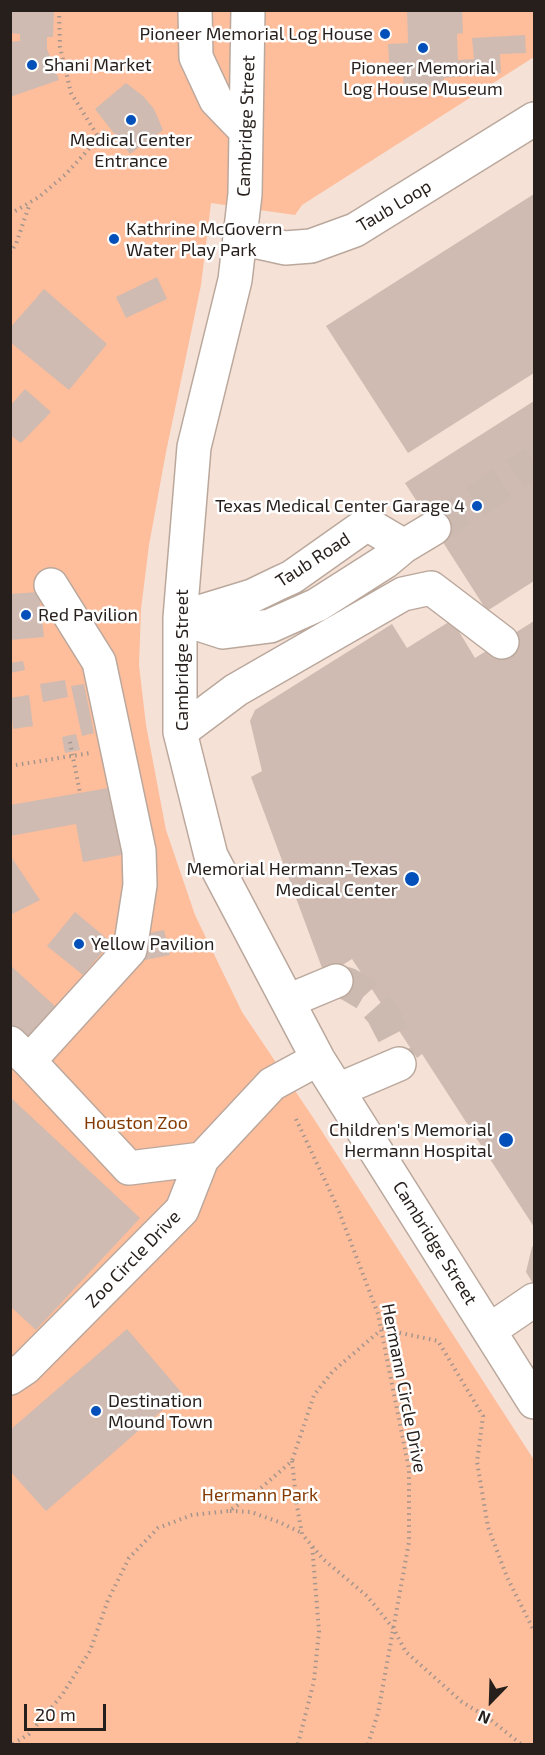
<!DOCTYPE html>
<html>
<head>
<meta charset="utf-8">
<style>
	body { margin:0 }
	#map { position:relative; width:545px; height:1755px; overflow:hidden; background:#f5e1d6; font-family:"Exo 2",sans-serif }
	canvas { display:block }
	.frame { position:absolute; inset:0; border:12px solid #271f1b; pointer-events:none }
	.north { position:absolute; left:461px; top:1671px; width:60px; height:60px; -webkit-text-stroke:4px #fff; paint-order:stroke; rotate:203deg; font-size:16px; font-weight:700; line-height:24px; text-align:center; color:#271f1b }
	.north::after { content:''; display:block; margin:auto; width:21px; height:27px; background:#271f1b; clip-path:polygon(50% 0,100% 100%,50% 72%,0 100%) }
	.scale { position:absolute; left:24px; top:1704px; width:82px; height:27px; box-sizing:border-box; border:3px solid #271f1b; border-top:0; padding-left:8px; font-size:18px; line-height:21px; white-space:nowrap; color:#271f1b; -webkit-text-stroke:4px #fff; paint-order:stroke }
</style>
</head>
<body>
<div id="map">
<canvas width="545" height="1755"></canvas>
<div class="frame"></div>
<div class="north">N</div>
<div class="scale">20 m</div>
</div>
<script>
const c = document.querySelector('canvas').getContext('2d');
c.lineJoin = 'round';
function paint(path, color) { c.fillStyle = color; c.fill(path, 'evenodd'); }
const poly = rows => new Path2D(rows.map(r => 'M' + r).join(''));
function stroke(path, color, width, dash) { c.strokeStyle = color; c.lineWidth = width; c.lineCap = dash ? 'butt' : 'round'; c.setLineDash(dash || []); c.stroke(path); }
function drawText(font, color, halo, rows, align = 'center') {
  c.font = font + ' "Exo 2",sans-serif'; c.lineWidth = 5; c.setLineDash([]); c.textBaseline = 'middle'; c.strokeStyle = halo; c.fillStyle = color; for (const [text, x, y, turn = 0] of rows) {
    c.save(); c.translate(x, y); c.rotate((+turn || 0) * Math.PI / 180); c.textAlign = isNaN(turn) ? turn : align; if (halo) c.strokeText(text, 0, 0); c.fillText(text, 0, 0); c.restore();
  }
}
paint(poly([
	[11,11,534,11,534,57,302,205,295,215,211,203,201,285,166,452,149,545,141,609,139,665,146,725,166,830,195,915,242,1012,312,1116,534,1460,534,1744,11,1744]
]), '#febd9b');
paint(poly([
	[10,10,54,10,53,37,47,37,47,49,59,80,10,97,10,42,20,41,20,34,10,33],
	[407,10,462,10,463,33,457,34,458,60,474,59,472,38,525,35,526,53,500,54,501,73,444,78,444,86,404,88,403,75,390,75,388,44,408,43],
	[126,83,143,96,154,109,163,130,130,154,95,109],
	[534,194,534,373,408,453,326,326],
	[157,277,167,299,126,318,116,297],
	[44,289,107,344,69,390,10,342,10,328],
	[25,389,51,412,21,443,10,435,10,406],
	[534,401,534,581,487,611,405,483],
	[39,592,44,637,10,640,10,594],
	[452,620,475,658,534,621,534,1227,422,1054,417,1058,352,959,325,976,251,777,262,771,250,721,255,710,392,624,407,648],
	[23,661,25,670,10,673,10,663],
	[65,680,68,697,43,702,40,684],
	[84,684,94,733,82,736,71,686],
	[29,695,33,726,13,729,10,698],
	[76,734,80,750,65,753,62,737],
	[114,787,126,854,83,862,76,824,10,836,10,805],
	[10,855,40,900,10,915],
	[75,912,111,942,83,975,47,946],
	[164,930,170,955,145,960,139,935],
	[10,965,58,1009,27,1044,10,1029],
	[10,1097,140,1218,36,1330,10,1306],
	[534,1245,534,1285,526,1272,532,1247],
	[127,1329,182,1393,46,1511,10,1471,10,1430]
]), '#cfbbb1');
stroke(poly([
	[434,528,534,462],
	[336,981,348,984,365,994,382,1013,396,1040,399,1064]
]), '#ccbab1', 33, [33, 16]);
const minor = poly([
	[195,10,196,57,216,100,245,130],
	[248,10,245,194,235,280,194,447,180,618,180,732,211,856,318,1059,534,1402],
	[240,238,285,248,311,246,355,230,534,119],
	[180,618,223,632,270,626,317,605,386,561,404,546,434,528],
	[180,618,252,596,279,583,292,577,367,524,404,546],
	[180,732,236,690,403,594,431,588,502,642],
	[288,1001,336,981],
	[10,1043,29,1061,129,1168,202,1159],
	[29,1061,130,950,140,885,139,851,99,662,51,585],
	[338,1090,399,1064],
	[490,1330,534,1300],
	[10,1378,25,1368,182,1210,202,1159,272,1084,318,1059]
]);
stroke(minor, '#bba89d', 36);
stroke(poly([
	[59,10,60,47,71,93,99,138],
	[10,214,39,197,65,175,108,128],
	[10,253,16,244,30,203],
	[70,742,80,793],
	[10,766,90,753],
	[296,1119,337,1206,378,1314,409,1469,409,1542,378,1713,368,1744],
	[382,1329,438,1341,483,1416,477,1462,488,1527,507,1577,534,1631],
	[292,1461,297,1506,302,1534,323,1559,367,1596,393,1628,406,1652,462,1702,487,1717,521,1744],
	[230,1511,251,1512,279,1522,302,1533],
	[13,1744,29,1734,62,1695,90,1651,108,1600,129,1558,158,1528,192,1515,229,1511,254,1494,292,1461,314,1395,333,1371,381,1330],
	[298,1744,314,1681,319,1631,312,1544]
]), '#a4958d', 4, [1.5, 4.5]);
stroke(minor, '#fff', 33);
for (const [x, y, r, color] of [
	[385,34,6,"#0450ba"],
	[423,48,6,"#0450ba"],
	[32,65,6,"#0450ba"],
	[131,120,6,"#0450ba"],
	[114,239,6,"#0450ba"],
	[477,506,6,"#0450ba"],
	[26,615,6,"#0450ba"],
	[412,879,8,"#0450ba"],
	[79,944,6,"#0450ba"],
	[506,1140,8,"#0450ba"],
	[96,1411,6,"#0450ba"]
]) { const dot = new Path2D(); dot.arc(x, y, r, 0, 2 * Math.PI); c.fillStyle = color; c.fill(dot); stroke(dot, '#fff', 2); }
drawText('18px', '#271f1b', '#fff', [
	["Pioneer Memorial Log House",373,34,"right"],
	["Shani Market",44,65],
	["Pioneer Memorial",423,68,"center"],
	["Log House Museum",423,89,"center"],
	["Medical Center",131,140,"center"],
	["Entrance",131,161,"center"],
	["Kathrine McGovern",126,229],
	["Water Play Park",126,250],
	["Texas Medical Center Garage 4",465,506,"right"],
	["Red Pavilion",38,615],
	["Memorial Hermann-Texas",398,869,"right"],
	["Medical Center",398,890,"right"],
	["Yellow Pavilion",91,944],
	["Children's Memorial",492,1130,"right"],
	["Hermann Hospital",492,1151,"right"],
	["Destination",108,1401],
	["Mound Town",108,1422]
], 'left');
drawText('18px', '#271f1b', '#fff', [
	["Cambridge Street",246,126,-88],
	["Taub Loop",394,206,-31],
	["Taub Road",313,560,-33],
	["Cambridge Street",182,660,-90],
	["Cambridge Street",435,1243,58],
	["Zoo Circle Drive",133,1259,-46],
	["Hermann Circle Drive",404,1388,79]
]);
drawText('18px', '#833900', '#fff', [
	["Houston Zoo",136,1123],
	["Hermann Park",260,1495]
]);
</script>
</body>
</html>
